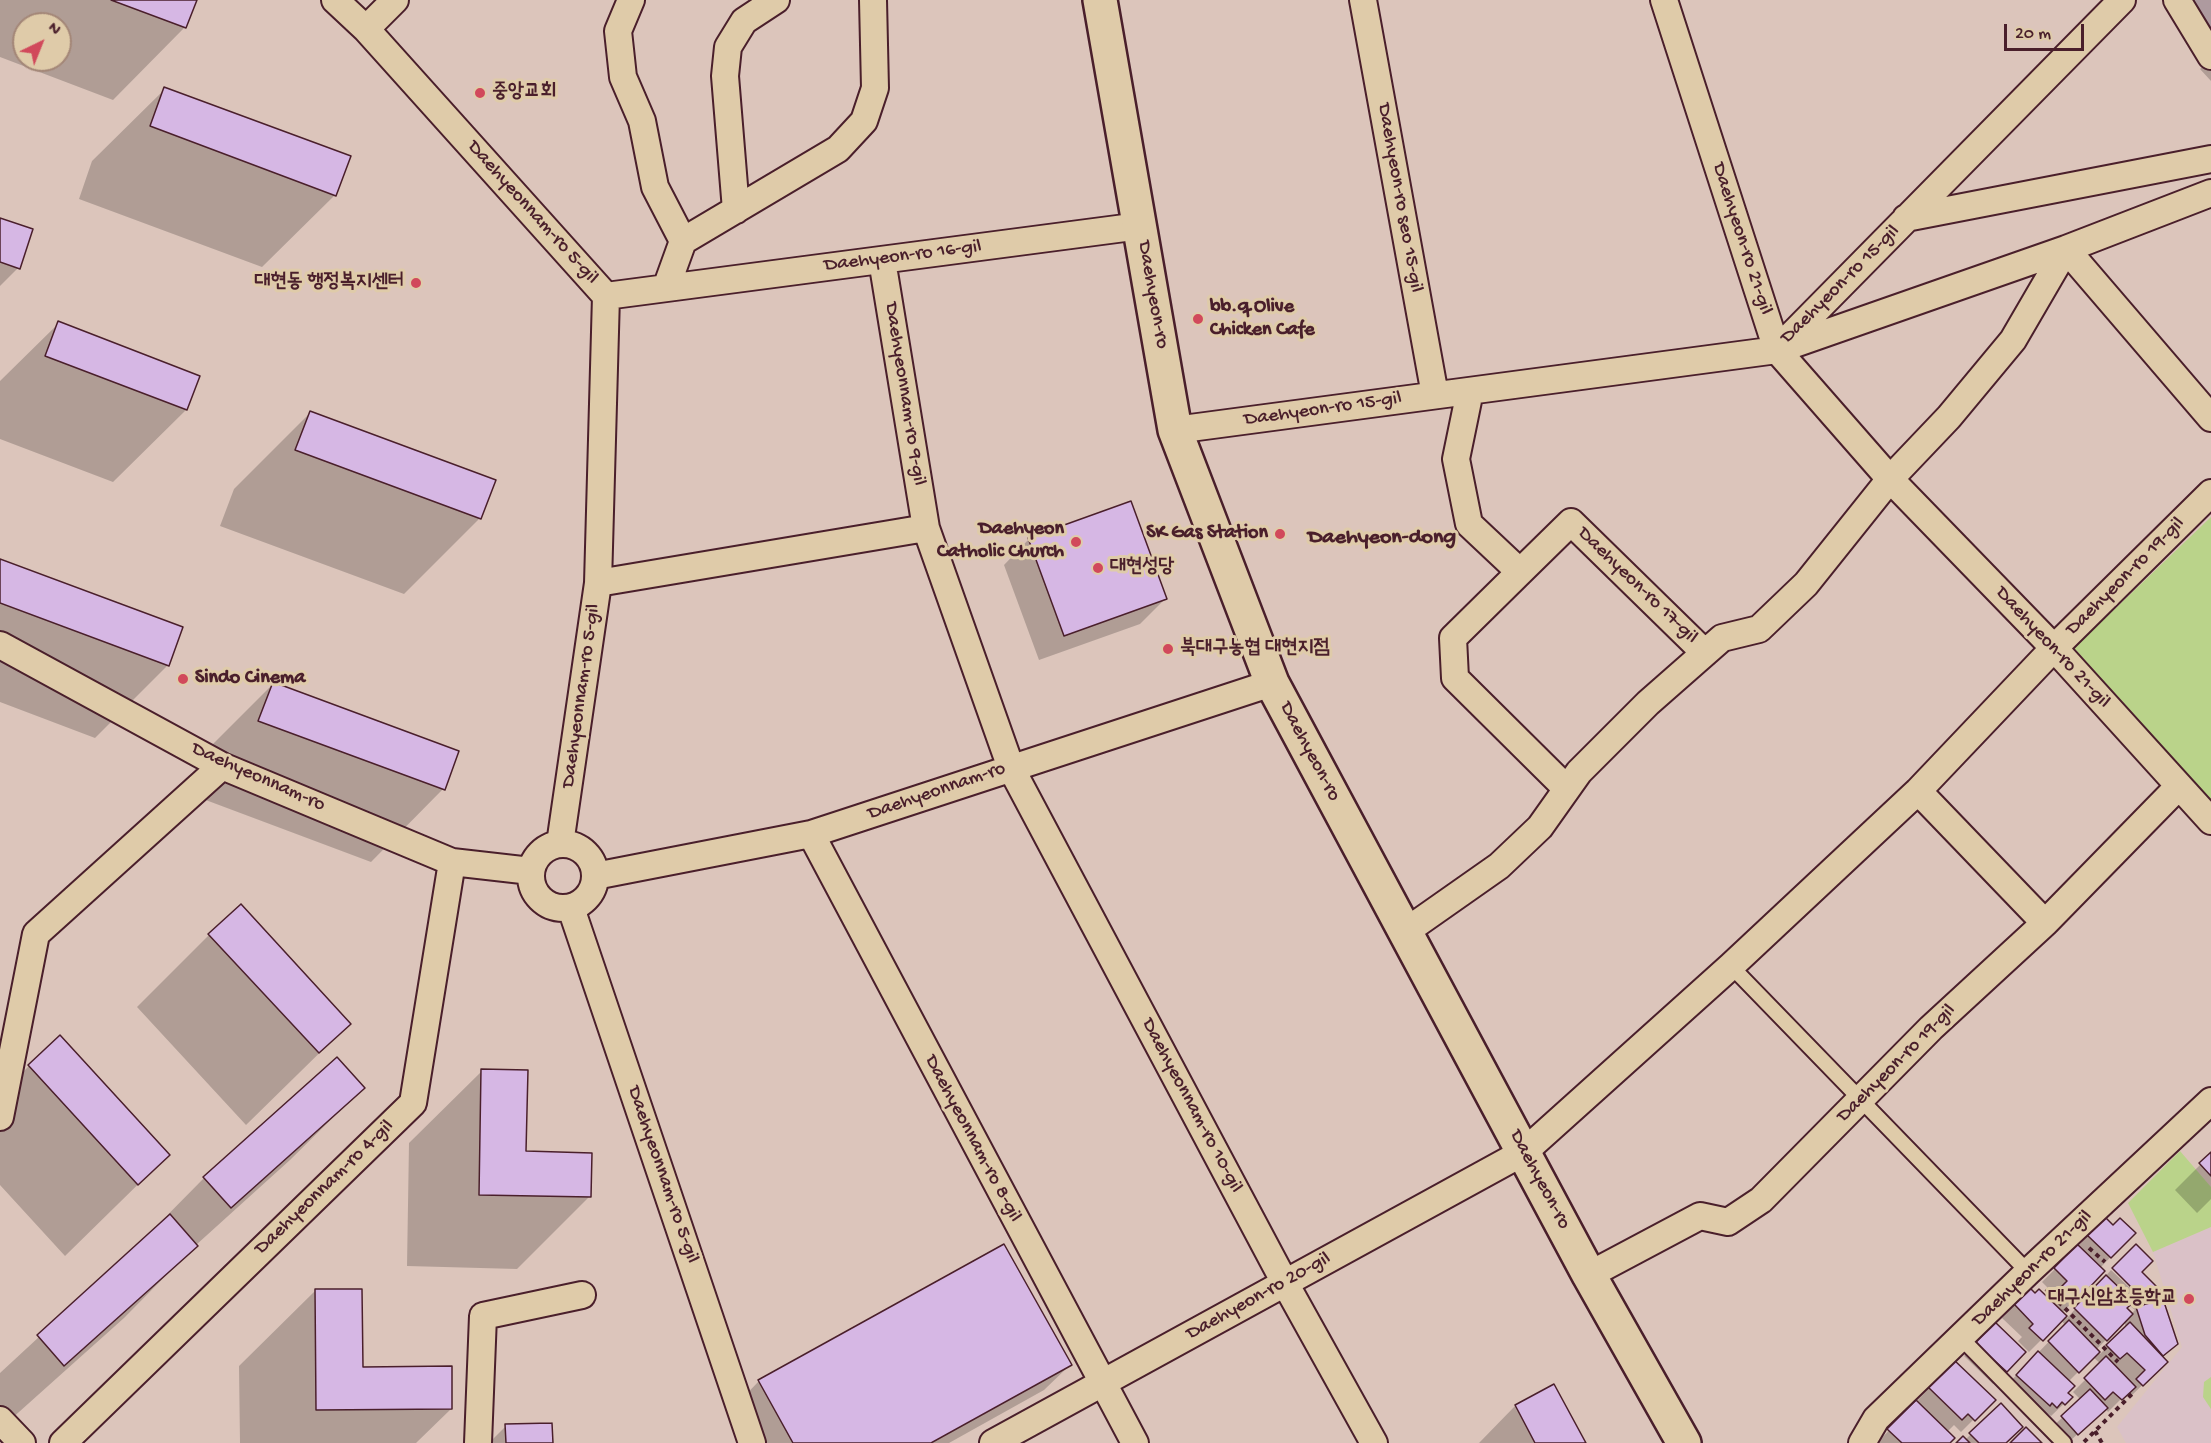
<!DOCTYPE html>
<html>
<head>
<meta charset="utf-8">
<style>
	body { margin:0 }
	#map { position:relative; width:2211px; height:1443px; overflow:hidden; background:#dcc5bb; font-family:"Gochi Hand",sans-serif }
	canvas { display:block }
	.north { position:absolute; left:12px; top:12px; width:60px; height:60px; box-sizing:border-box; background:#dfcba9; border:2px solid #a38677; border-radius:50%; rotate:43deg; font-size:16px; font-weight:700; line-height:24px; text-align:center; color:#4a1f2b }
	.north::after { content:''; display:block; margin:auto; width:21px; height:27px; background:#d1495b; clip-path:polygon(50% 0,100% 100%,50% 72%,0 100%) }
	.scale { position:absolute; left:2004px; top:24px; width:80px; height:27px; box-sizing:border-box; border:3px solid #4a1f2b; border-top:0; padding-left:8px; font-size:18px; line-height:21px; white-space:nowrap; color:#4a1f2b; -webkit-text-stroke:4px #dfcba9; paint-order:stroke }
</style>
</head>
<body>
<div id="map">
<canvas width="2211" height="1443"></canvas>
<div class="north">N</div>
<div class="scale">20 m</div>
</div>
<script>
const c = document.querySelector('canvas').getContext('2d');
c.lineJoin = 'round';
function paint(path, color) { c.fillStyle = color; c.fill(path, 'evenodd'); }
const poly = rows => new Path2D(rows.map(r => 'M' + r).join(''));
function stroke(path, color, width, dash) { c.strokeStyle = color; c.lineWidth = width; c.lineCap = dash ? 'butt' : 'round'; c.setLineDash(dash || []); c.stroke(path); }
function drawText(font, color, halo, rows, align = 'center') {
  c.font = font + ' "Gochi Hand","Poor Story",sans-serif'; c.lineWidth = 6; c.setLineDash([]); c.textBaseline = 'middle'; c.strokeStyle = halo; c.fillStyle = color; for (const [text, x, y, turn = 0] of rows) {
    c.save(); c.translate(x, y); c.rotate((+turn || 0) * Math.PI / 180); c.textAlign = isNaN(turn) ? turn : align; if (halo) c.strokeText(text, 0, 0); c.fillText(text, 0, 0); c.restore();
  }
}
paint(poly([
	[2193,0,2211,0,2211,29,2204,18],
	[2211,1227,2211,1443,2126,1443,2117,1427,2182,1347,2153,1252]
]), '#dac1c7');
paint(poly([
	[2211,517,2211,800,2074,648],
	[2180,1151,2211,1187,2211,1227,2153,1252,2128,1203],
	[2211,1377,2211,1409,2203,1397,2204,1382]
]), '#bad38a');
paint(poly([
	[0,0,195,0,185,27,113,100,0,57],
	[24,24,60,24,60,60,24,60],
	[2177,0,2211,0,2211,36],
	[2211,58,2211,81,2200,69],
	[165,89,335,195,262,267,79,199,92,161],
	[0,220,18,268,0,286],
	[59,323,199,376,186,410,113,482,0,439,0,381],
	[310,413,480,518,404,594,220,526,234,489],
	[1029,539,1165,599,1140,624,1039,660,1004,565],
	[0,560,168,665,95,738,0,702],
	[274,683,443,789,371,862,187,793,201,756],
	[209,935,349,1024,246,1125,137,1007],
	[29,1066,168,1155,65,1256,0,1185,0,1095],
	[482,1071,524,1153,589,1197,517,1269,407,1266,409,1143],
	[363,1088,290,1160,196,1245,124,1318,0,1429,0,1373,132,1251,204,1178],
	[2211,1154,2211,1199,2197,1213,2175,1190],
	[2105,1219,2113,1227,2134,1233,2100,1268,2103,1271,2062,1313,2067,1318,2111,1270,2129,1287,2140,1272,2158,1290,2140,1308,2176,1344,2162,1358,2166,1362,2129,1398,2126,1394,2108,1412,2105,1408,2068,1443,2049,1430,2081,1400,2073,1392,2101,1364,2093,1357,2068,1382,2066,1393,2071,1397,2051,1416,2048,1414,2043,1419,2004,1388,2065,1325,2061,1320,2029,1352,2018,1341,2022,1337,2002,1318,2030,1290,2049,1301,2055,1295,2042,1282],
	[2130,1306,2135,1310,2131,1314,2126,1309],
	[2124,1321,2126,1328,2100,1354,2096,1350],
	[316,1290,362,1369,451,1409,416,1443,240,1443,239,1366],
	[1995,1324,2024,1352,1993,1384,1964,1356],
	[1954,1362,1993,1400,1961,1432,1954,1425,1947,1432,1947,1443,1877,1443],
	[1070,1365,1044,1390,949,1443,754,1443,734,1407,759,1381],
	[1554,1386,1584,1443,1479,1443,1515,1406],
	[2001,1405,2004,1443,1958,1443,1965,1440],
	[506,1426,552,1443,489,1443]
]), '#0003');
const building = poly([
	[111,0,197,0,186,28,111,0],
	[164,87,351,156,336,196,150,126,164,87],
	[0,218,33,229,20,269,0,262,0,218],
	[58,321,200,376,187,410,45,356,58,321],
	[310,411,496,480,481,519,295,450,310,411],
	[1131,501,1167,599,1064,636,1028,538,1131,501],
	[0,559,183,627,169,666,0,603,0,559],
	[273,682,459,751,445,790,258,721,273,682],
	[241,904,351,1024,319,1053,208,934,241,904],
	[60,1035,170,1155,138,1185,28,1065,60,1035],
	[337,1057,365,1088,231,1208,203,1177,337,1057],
	[481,1069,528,1070,526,1151,592,1153,591,1197,479,1195,481,1069],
	[2211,1152,2211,1176,2199,1163,2211,1152],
	[170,1214,198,1246,64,1366,37,1335,170,1214],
	[2105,1217,2113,1225,2120,1218,2136,1233,2111,1258,2087,1235,2105,1217],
	[1004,1244,1072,1365,931,1443,793,1443,758,1380,1004,1244],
	[2077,1244,2105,1271,2073,1305,2058,1290,2067,1281,2054,1268,2077,1244],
	[2136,1244,2153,1261,2142,1272,2160,1290,2150,1300,2144,1294,2141,1297,2112,1268,2136,1244],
	[2106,1275,2134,1302,2127,1308,2133,1314,2107,1341,2074,1308,2106,1275],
	[2030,1288,2035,1293,2039,1289,2067,1316,2043,1341,2029,1328,2033,1324,2014,1304,2030,1288],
	[315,1289,362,1289,363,1367,452,1366,452,1409,316,1410,315,1289],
	[2163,1299,2178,1344,2163,1356,2145,1335,2136,1307,2163,1299],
	[2069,1320,2100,1352,2079,1373,2048,1341,2069,1320],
	[1995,1322,2026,1352,2007,1372,1975,1343,1995,1322],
	[2130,1322,2168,1362,2143,1386,2136,1379,2145,1370,2127,1353,2120,1359,2106,1345,2130,1322],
	[2038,1351,2075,1386,2068,1393,2073,1397,2065,1405,2062,1402,2057,1408,2052,1403,2050,1406,2016,1375,2038,1351],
	[2106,1356,2136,1387,2122,1400,2113,1392,2105,1400,2084,1378,2106,1356],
	[1954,1360,1996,1400,1975,1421,1968,1414,1962,1420,1928,1387,1954,1360],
	[1554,1384,1586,1443,1535,1443,1515,1405,1554,1384],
	[2090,1389,2108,1408,2078,1435,2061,1416,2090,1389],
	[1916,1400,1955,1438,1950,1443,1902,1443,1887,1429,1916,1400],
	[2001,1403,2023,1427,2006,1443,1979,1443,1969,1433,2001,1403],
	[552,1423,553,1443,506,1443,505,1424,552,1423],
	[2026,1427,2042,1443,2010,1443,2026,1427],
	[1963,1436,1970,1443,1956,1443,1963,1436]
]);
paint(building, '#d6b7e4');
stroke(building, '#4a1f2b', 1.5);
const lane = poly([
	[1731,966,2028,1272],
	[1961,1338,2064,1443]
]);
const street = poly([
	[335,0,366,29,606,296,598,583,560,844],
	[631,0,618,31,623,77,642,121,655,187,683,241],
	[1363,0,1435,395],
	[1664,0,1777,350,1890,479,2054,648,2211,821],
	[2177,0,2211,56],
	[366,29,395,0],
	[736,210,725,76,728,47,744,21,776,0],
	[1906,218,2211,159],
	[2066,249,2211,418],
	[882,260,926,528,1011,768,1285,1283,1374,1443],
	[666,288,683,241,838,149,864,121,875,88,873,0],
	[606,296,1140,226],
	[1783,348,2066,249,2211,193],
	[1470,391,1456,459,1469,524,1520,572],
	[1175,430,1777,350,2122,0],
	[598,583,926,528],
	[0,645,222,766,452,862,531,871],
	[1567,789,1455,678,1453,638,1520,572,1571,522,1705,653],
	[1918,791,2045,923],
	[811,834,1135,1443],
	'531 876a32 32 0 1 1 64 0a32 32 0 1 1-64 0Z',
	[595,876,811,834,1272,683],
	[571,908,752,1443],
	[1405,932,1499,866,1540,827,1579,772,1648,703,1722,638,1759,629,1806,584,1890,479,1949,417,2013,340,2066,249],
	[0,1117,36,934,222,766],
	[1589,1275,1700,1216,1728,1222,1761,1200,1931,1028,2045,923,2179,786],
	[0,1420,22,1443],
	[63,1443,413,1103,452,862],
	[478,1443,483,1316,582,1295],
	[993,1443,1524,1152,1731,966,1918,791,2054,648,2211,493],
	[1862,1443,1876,1419,2028,1272,2211,1101]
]);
const secondary = poly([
	[1100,0,1175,430,1272,683,1589,1275,1684,1443]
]);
stroke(lane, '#4a1f2b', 18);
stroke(street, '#4a1f2b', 30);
stroke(secondary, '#4a1f2b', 38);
stroke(poly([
	[2089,1248,2105,1262],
	[2046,1289,2118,1362],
	[2095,1431,2102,1443],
	[2084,1442,2134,1392]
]), '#4a1f2b', 4, [4.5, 4.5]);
stroke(lane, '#dfcba9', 14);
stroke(street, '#dfcba9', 26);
stroke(secondary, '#dfcba9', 33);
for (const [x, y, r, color] of [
	[480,93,6,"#d1495b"],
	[416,283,6,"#d1495b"],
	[1198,319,6,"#d1495b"],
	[1280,534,6,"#d1495b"],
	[1076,542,6,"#d1495b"],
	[1098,568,6,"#d1495b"],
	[1168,649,6,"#d1495b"],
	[183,679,6,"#d1495b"],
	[2189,1299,6,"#d1495b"]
]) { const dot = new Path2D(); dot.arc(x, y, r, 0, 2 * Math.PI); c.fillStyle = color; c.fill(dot); stroke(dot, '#dfcba9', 2); }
drawText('bold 20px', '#4a1f2b', '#dfcba9', [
	["중앙교회",492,93],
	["대현동 행정복지센터",404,283,"right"],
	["bb.q Olive",1210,308],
	["Chicken Cafe",1210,331],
	["Daehyeon",1064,530,"right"],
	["Catholic Church",1064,553,"right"],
	["SK Gas Station",1268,534,"right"],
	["대현성당",1110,568],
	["북대구농협 대현지점",1180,649],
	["Sindo Cinema",195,679],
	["대구신암초등학교",2177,1299,"right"]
], 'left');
drawText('20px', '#4a1f2b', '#dfcba9', [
	["Daehyeon-ro seo 15-gil",1399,198,80],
	["Daehyeonnam-ro 5-gil",532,213,48],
	["Daehyeon-ro 21-gil",1741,239,72],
	["Daehyeon-ro 16-gil",903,257,-7],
	["Daehyeon-ro 15-gil",1841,285,-45],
	["Daehyeon-ro",1152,295,80],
	["Daehyeonnam-ro 9-gil",904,394,81],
	["Daehyeon-ro 15-gil",1323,410,-8],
	["Daehyeon-ro 19-gil",2126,577,-45],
	["Daehyeon-ro 17-gil",1637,586,44],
	["Daehyeon-ro 21-gil",2052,648,47],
	["Daehyeonnam-ro 5-gil",582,696,-82],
	["Daehyeon-ro",1309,752,62],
	["Daehyeonnam-ro",258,778,24],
	["Daehyeonnam-ro",937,792,-19],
	["Daehyeon-ro 19-gil",1897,1064,-45],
	["Daehyeonnam-ro 10-gil",1191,1106,62],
	["Daehyeonnam-ro 8-gil",972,1139,62],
	["Daehyeonnam-ro 5-gil",662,1175,71],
	["Daehyeon-ro",1539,1180,62],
	["Daehyeonnam-ro 4-gil",325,1188,-44],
	["Daehyeon-ro 21-gil",2033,1269,-44],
	["Daehyeon-ro 20-gil",1259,1297,-29]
]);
drawText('bold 22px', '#4a1f2b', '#dfcba9', [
	["Daehyeon-dong",1382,539]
]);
</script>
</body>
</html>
